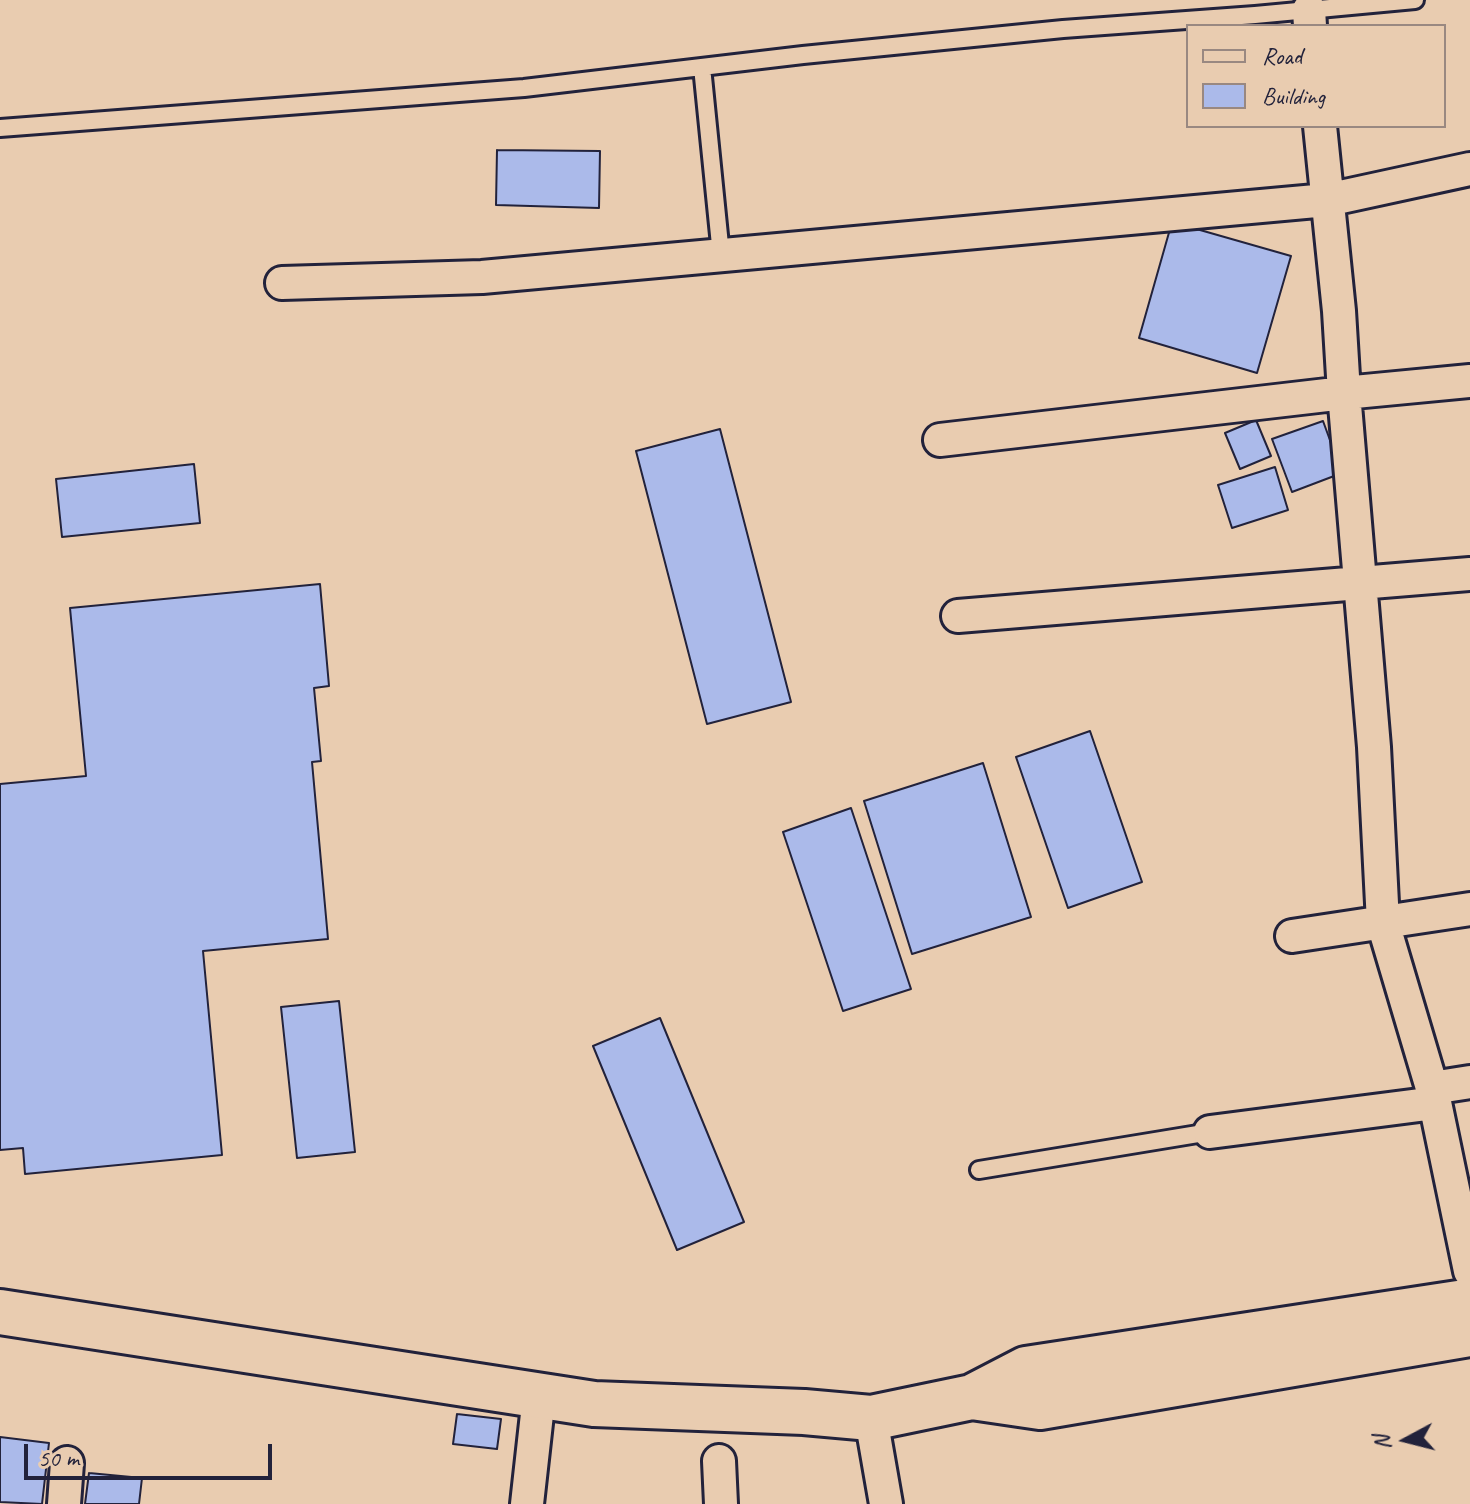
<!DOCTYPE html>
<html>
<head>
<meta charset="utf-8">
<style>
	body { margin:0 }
	#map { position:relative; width:1470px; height:1504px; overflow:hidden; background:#e9ccb0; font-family:Caveat,sans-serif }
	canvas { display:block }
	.legend { position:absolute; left:1186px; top:24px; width:260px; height:104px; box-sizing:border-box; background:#e9ccb0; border:2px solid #998881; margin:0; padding:10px 14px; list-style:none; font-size:24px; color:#22223b }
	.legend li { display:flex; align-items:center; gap:16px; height:40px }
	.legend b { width:40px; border:2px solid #998881 }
	.north { position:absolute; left:1366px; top:1400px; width:80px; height:80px; -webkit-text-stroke:6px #e9ccb0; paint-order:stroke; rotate:263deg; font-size:22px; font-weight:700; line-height:32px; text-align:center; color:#22223b }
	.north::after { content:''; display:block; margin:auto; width:28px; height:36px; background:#22223b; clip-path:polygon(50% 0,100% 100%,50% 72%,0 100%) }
	.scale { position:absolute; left:24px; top:1444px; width:248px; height:36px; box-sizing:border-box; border:4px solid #22223b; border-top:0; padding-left:10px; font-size:24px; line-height:28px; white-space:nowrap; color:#22223b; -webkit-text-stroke:6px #e9ccb0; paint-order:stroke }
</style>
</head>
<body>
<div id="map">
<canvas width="1470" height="1504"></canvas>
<ul class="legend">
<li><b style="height:10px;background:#e9ccb0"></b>Road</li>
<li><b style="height:22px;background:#abbaea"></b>Building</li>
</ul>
<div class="north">N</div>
<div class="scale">50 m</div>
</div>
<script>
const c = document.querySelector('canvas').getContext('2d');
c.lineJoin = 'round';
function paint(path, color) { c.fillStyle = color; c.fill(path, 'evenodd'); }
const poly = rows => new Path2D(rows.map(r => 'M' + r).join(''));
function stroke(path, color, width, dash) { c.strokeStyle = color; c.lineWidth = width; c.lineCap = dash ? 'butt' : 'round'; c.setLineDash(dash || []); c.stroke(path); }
const building = poly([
	[497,150,600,151,599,208,496,205,497,150],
	[1172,222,1291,256,1257,373,1139,338,1172,222],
	[1256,420,1271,456,1240,469,1225,433,1256,420],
	[1323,421,1342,473,1292,492,1272,439,1323,421],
	[720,429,791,702,707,724,636,451,720,429],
	[194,464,200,523,62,537,56,479,194,464],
	[1275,467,1288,510,1232,528,1218,485,1275,467],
	[320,584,329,686,314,688,321,761,312,762,328,939,203,951,222,1155,25,1174,23,1148,0,1150,0,784,86,776,70,608,320,584],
	[1090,731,1142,882,1068,908,1016,757,1090,731],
	[983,763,1031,917,912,954,864,801,983,763],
	[851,808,911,989,843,1011,783,832,851,808],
	[339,1001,355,1152,297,1158,281,1007,339,1001],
	[660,1018,744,1222,677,1250,593,1046,660,1018],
	[457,1414,501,1419,497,1449,453,1444,457,1414],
	[0,1437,49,1443,42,1504,0,1502,0,1437],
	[89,1473,142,1478,139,1504,85,1504,89,1473]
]);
paint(building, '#abbaea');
stroke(building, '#22223b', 2);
const lane = poly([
	[702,67,721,255],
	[0,128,524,88,803,55,1063,29,1255,15,1415,0],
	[979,1170,1210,1132]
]);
const street = poly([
	[1309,10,1310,26],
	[1320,126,1339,311,1344,393,1374,747,1383,923,1432,1088],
	[282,283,482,277,1327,200,1470,169],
	[940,440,1344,393,1470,381],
	[958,616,1470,574],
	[1292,936,1470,909],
	[1470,1082,1432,1088,1470,1271],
	[1210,1132,1435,1103],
	[871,1418,886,1504],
	[719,1461,721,1504],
	[64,1504,67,1463],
	[527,1504,539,1396]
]);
const secondary = poly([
	[0,1312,594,1404,804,1412,871,1418,972,1397,1026,1369,1465,1302],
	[972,1397,1040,1407,1470,1334]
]);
stroke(lane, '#22223b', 22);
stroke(street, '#22223b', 38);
stroke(secondary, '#22223b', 50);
stroke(lane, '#e9ccb0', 16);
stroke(street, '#e9ccb0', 32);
stroke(secondary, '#e9ccb0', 44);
</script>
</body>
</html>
